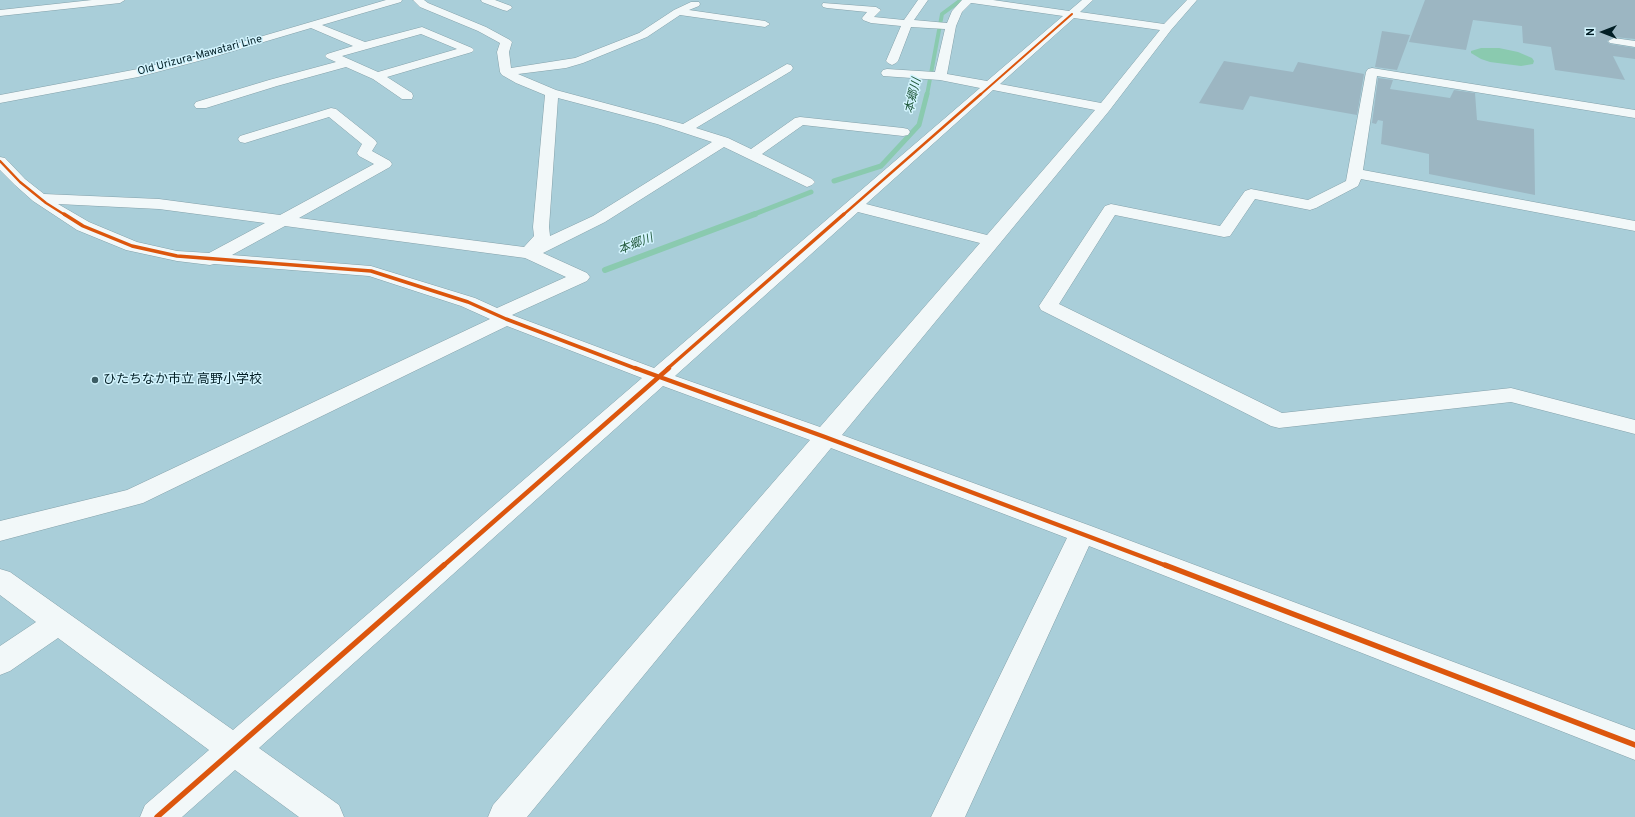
<!DOCTYPE html>
<html>
<head>
<meta charset="utf-8">
<style>
	body { margin:0 }
	#map { position:relative; width:1635px; height:817px; overflow:hidden; background:#a9ced9; font-family:Overpass,sans-serif }
	canvas { display:block }
	.north { position:absolute; left:1583px; top:12px; width:40px; height:40px; -webkit-text-stroke:3px #d3f4fe; paint-order:stroke; rotate:270deg; font-size:11px; font-weight:700; line-height:16px; text-align:center; color:#021e25 }
	.north::after { content:''; display:block; margin:auto; width:14px; height:18px; background:#021e25; clip-path:polygon(50% 0,100% 100%,50% 72%,0 100%) }
</style>
</head>
<body>
<div id="map">
<canvas width="1635" height="817"></canvas>
<div class="north">N</div>
</div>
<script>
const c = document.querySelector('canvas').getContext('2d');
c.lineJoin = 'round';
function paint(path, color) { c.fillStyle = color; c.fill(path, 'evenodd'); }
const poly = rows => new Path2D(rows.map(r => 'M' + r).join(''));
function stroke(path, color, width, dash) { c.strokeStyle = color; c.lineWidth = width; c.lineCap = dash ? 'butt' : 'round'; c.setLineDash(dash || []); c.stroke(path); }
function drawText(font, color, halo, rows, align = 'center') {
  c.font = font + ' Overpass,"Noto Sans JP",sans-serif'; c.lineWidth = 3; c.setLineDash([]); c.textBaseline = 'middle'; c.strokeStyle = halo; c.fillStyle = color; for (const [text, x, y, turn = 0] of rows) {
    c.save(); c.translate(x, y); c.rotate((+turn || 0) * Math.PI / 180); c.textAlign = isNaN(turn) ? turn : align; if (halo) c.strokeText(text, 0, 0); c.fillText(text, 0, 0); c.restore();
  }
}
paint(poly([
	[1481,48,1499,48,1518,52,1532,58,1534,61,1533,64,1521,66,1490,62,1481,59,1471,53,1471,51]
]), '#8acaaf');
stroke(poly([
	[927,95,942,14,961,0]
]), '#8acaaf', 4);
stroke(poly([
	[834,181,881,166,919,125,927,94],
	[752,215,811,192]
]), '#8acaaf', 5);
stroke(poly([
	[605,270,755,214]
]), '#8acaaf', 6);
paint(poly([
	[1425,0,1635,0,1635,39,1614,37,1607,41,1610,44,1635,48,1635,59,1613,56,1625,80,1555,70,1551,47,1523,43,1522,26,1473,20,1466,50,1409,42],
	[1382,31,1410,35,1397,70,1375,67],
	[1224,61,1293,72,1298,62,1364,74,1357,115,1250,96,1243,110,1199,103],
	[1378,78,1393,80,1390,89,1450,98,1454,90,1475,93,1477,120,1534,129,1535,195,1429,174,1429,154,1381,144,1383,121,1378,120,1376,124,1372,123]
]), '#9cb6c2');
const minor = poly([
	[92,0,125,0,120,3,0,16,0,10,92,0],
	[386,0,402,0,401,2,322,25,365,42,422,27,472,48,474,50,472,52,387,77,412,93,413,96,412,99,402,99,373,79,346,67,277,86,206,108,196,108,194,105,196,102,269,80,336,62,327,58,325,56,327,54,353,46,311,28,206,59,138,77,0,103,0,95,138,69,198,55,386,0],
	[421,34,457,49,378,72,342,56,421,34],
	[413,0,424,0,428,3,486,27,510,40,512,42,509,52,511,68,575,58,639,33,674,10,691,2,699,2,700,4,699,6,689,10,765,21,770,24,765,27,680,15,647,37,583,63,566,68,518,74,556,90,683,124,787,64,791,65,793,68,791,71,696,128,728,138,751,149,795,118,800,117,903,128,908,129,910,132,908,135,903,136,803,125,762,154,812,179,815,182,812,185,807,187,724,147,605,222,543,253,587,273,590,277,587,281,512,315,654,368,980,88,940,80,883,76,881,73,883,70,887,69,935,72,945,29,911,27,898,61,896,63,892,65,888,63,886,61,901,26,871,23,863,20,862,18,867,12,827,8,823,7,822,5,823,3,876,7,881,10,874,17,904,20,918,0,928,0,914,20,947,23,952,11,962,0,993,0,1069,11,1082,0,1093,0,1080,12,1164,24,1187,0,1197,0,1171,30,1109,111,842,435,1091,526,1635,730,1635,760,1089,546,965,817,931,817,1067,538,831,448,527,817,488,817,493,805,810,440,663,386,259,748,339,805,344,817,299,817,235,770,182,817,140,817,145,805,209,750,58,638,10,671,0,675,0,646,36,622,0,595,0,569,10,572,233,730,642,378,507,326,143,503,0,541,0,521,127,490,490,319,461,306,369,276,214,264,210,265,177,261,126,250,77,230,33,201,15,185,0,170,0,157,5,158,25,179,44,194,159,199,280,215,374,164,359,156,357,153,362,144,329,117,245,143,240,142,238,139,240,136,331,108,336,109,375,140,377,143,372,151,390,161,392,164,390,167,299,218,524,247,534,236,533,227,545,95,516,83,502,75,500,72,497,52,500,43,478,31,420,7,413,0],
	[971,3,972,3,1063,16,987,81,947,74,956,26,962,12,971,3],
	[1074,18,1160,30,1101,103,1000,84,1074,18],
	[993,90,1095,110,987,235,866,204,993,90],
	[558,98,657,124,712,142,593,216,550,236,549,227,558,98],
	[58,204,159,209,265,223,209,253,177,251,137,242,89,222,58,204],
	[858,212,980,243,820,427,675,376,858,212],
	[285,226,525,258,566,277,497,308,475,298,371,266,232,255,285,226],
	[481,0,495,0,511,6,512,8,507,11,503,10,482,2,481,0],
	[1614,38,1635,41,1635,47,1610,43,1608,41,1614,38],
	[1372,68,1635,110,1635,118,1377,76,1363,170,1635,221,1635,231,1361,179,1358,186,1316,208,1310,210,1255,199,1230,236,1224,237,1115,215,1059,304,1282,413,1511,388,1635,420,1635,434,1511,402,1279,428,1271,426,1041,310,1039,306,1105,206,1111,204,1220,226,1245,191,1251,189,1308,200,1346,181,1366,72,1368,69,1372,68]
]);
stroke(minor, '#83a0a9', 1);
paint(minor, '#f2f8f9');
stroke(poly([
	[980,95,1072,14]
]), '#dc560d', 2);
stroke(poly([
	[0,161,20,182,46,203,65,215],
	[843,215,981,94]
]), '#dc560d', 2.5);
stroke(poly([
	[64,214,83,226,132,246,177,256,371,271,468,302,506,319,637,369],
	[667,369,844,214]
]), '#dc560d', 3.5);
stroke(poly([
	[635,368,825,437,1167,566],
	[443,566,669,368]
]), '#dc560d', 4.5);
stroke(poly([
	[1165,565,1635,745],
	[157,817,444,565]
]), '#dc560d', 5.5);
for (const [x, y, r, color] of [
	[95,380,4,"#3c5c64"]
]) { const dot = new Path2D(); dot.arc(x, y, r, 0, 2 * Math.PI); c.fillStyle = color; c.fill(dot); stroke(dot, '#d3f4fe', 1.5); }
drawText('11px', '#021e25', '#d3f4fe', [
	["Old Urizura-Mawatari Line",200,56,-15]
]);
drawText('italic 12px', '#21593c', '#d3f4fe', [
	["本郷川",914,96,-77],
	["本郷川",636,245,-21]
]);
drawText('13px', '#021e25', '#d3f4fe', [
	["ひたちなか市立 高野小学校",103,380]
], 'left');
</script>
</body>
</html>
